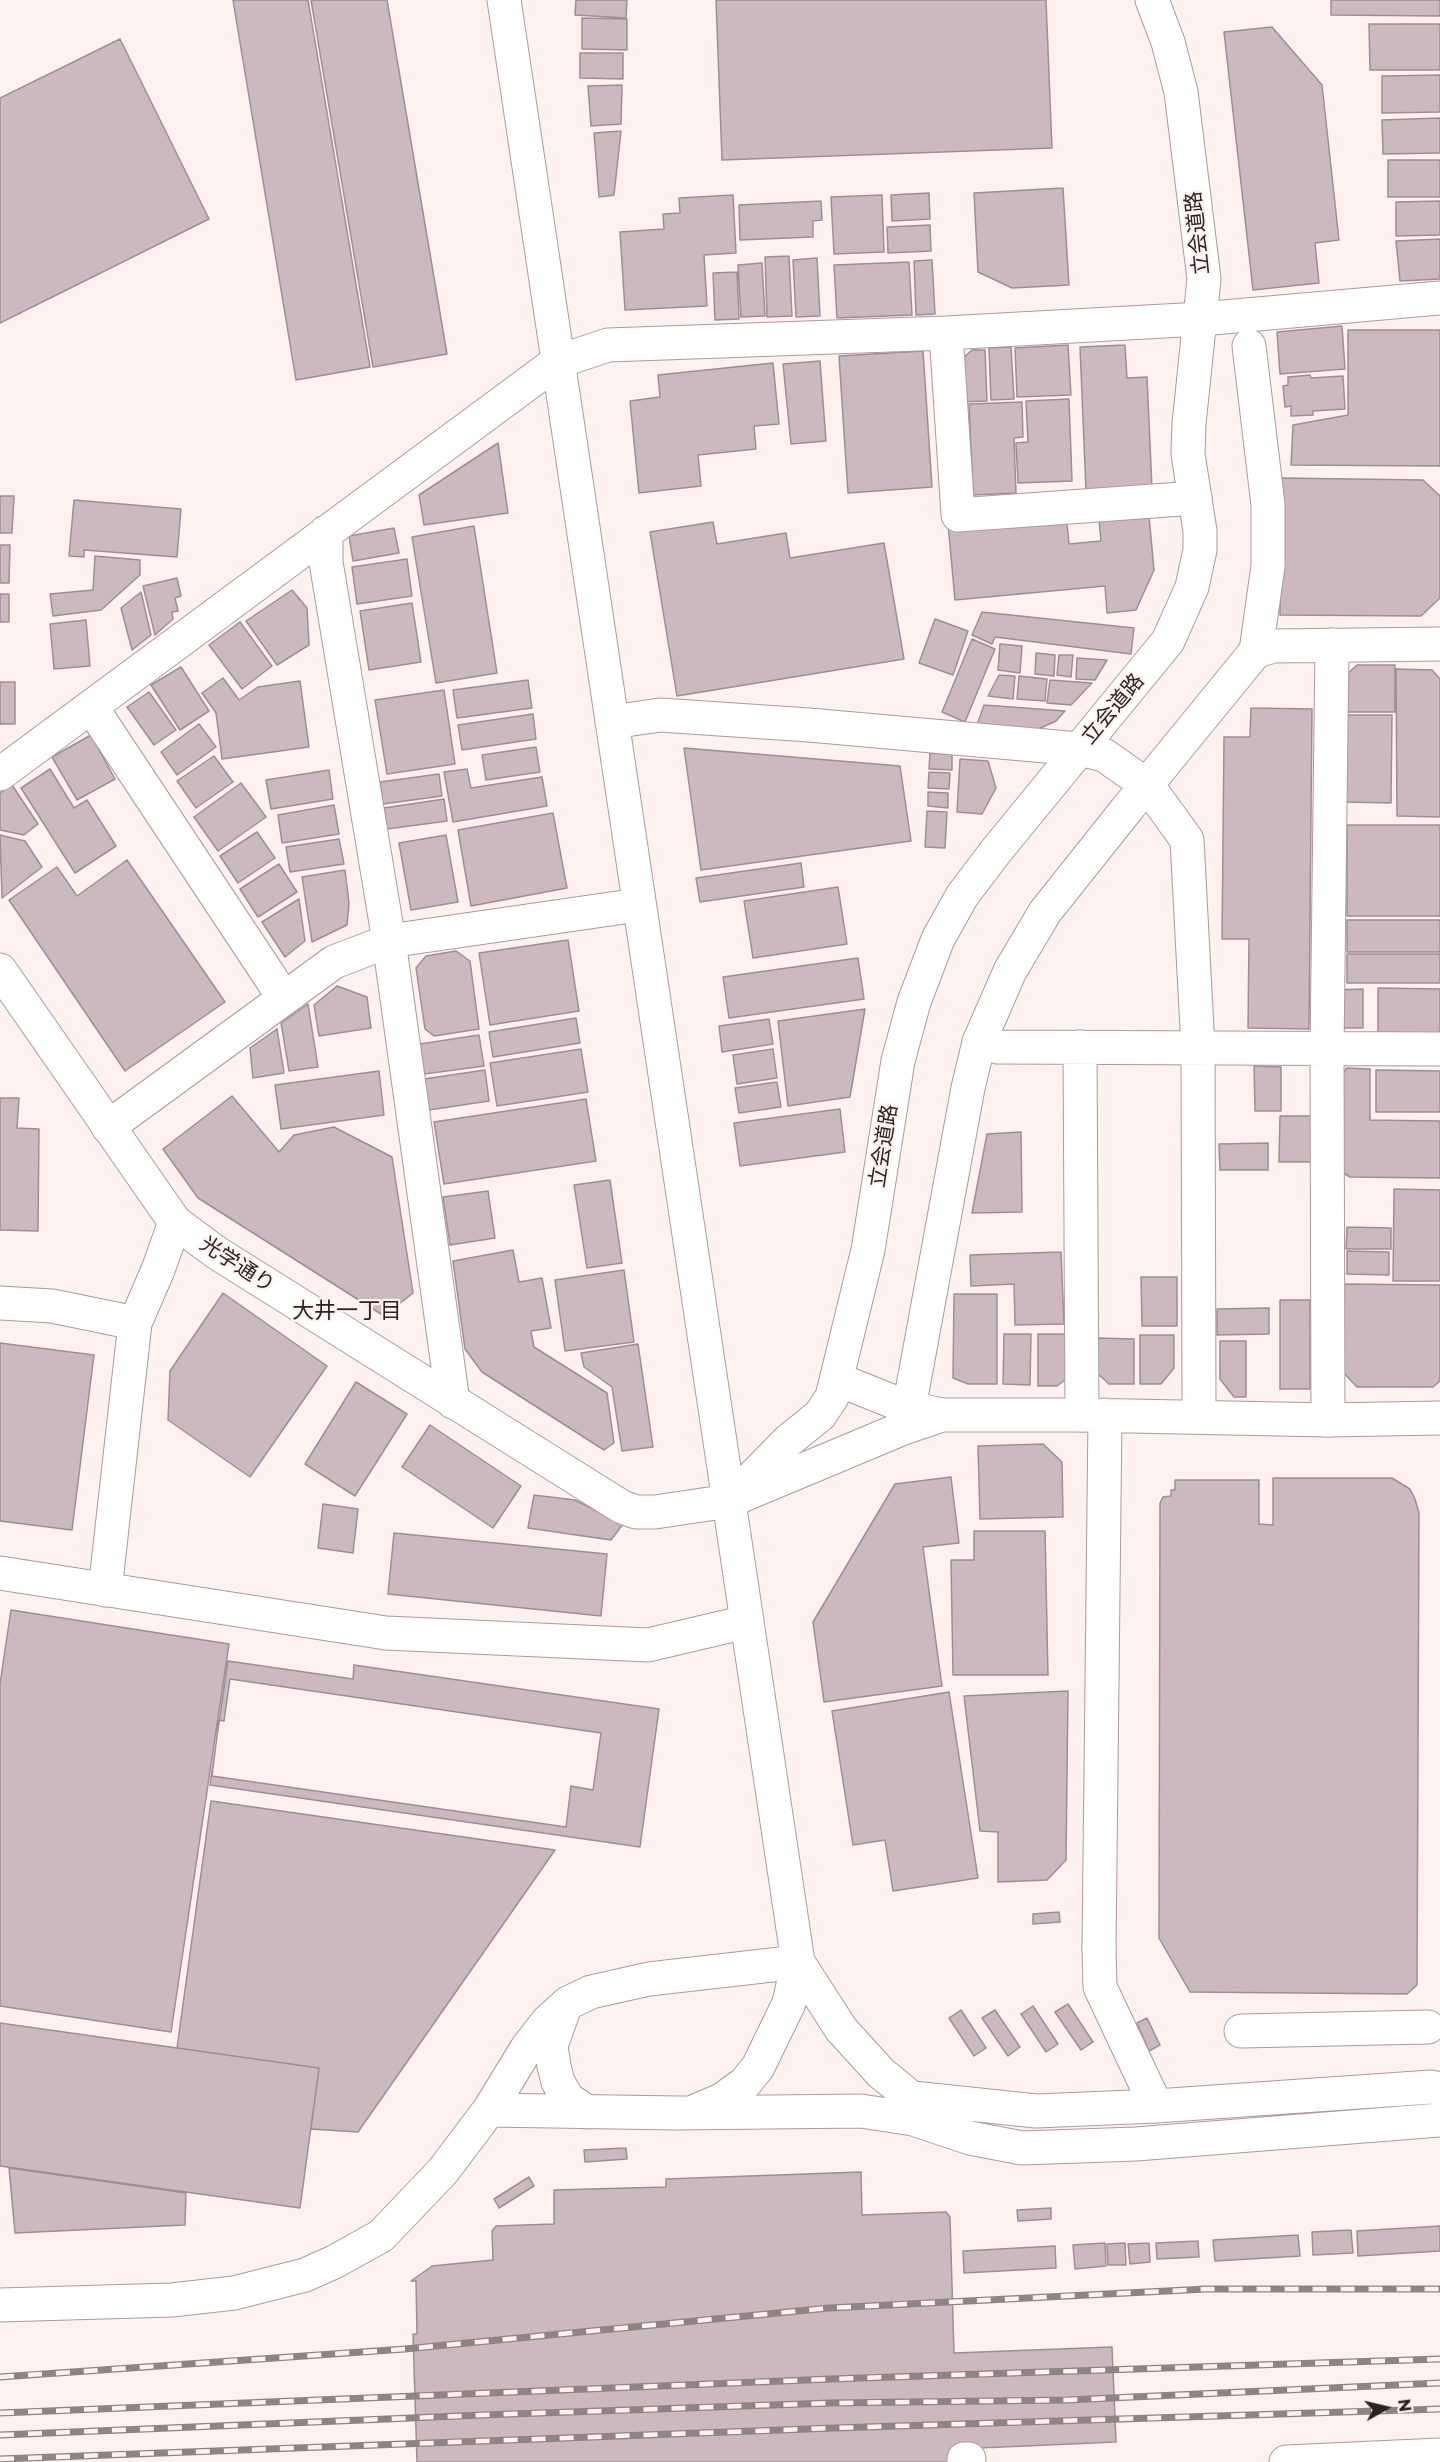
<!DOCTYPE html>
<html>
<head>
<meta charset="utf-8">
<style>
	body { margin:0 }
	#map { position:relative; width:1440px; height:2462px; overflow:hidden; background:#fef1f0; font-family:Montserrat,sans-serif }
	canvas { display:block }
	.north { position:absolute; left:1356px; top:2378px; width:60px; height:60px; -webkit-text-stroke:4px #fef1f0; paint-order:stroke; rotate:82deg; font-size:16px; font-weight:700; line-height:24px; text-align:center; color:#2b2323 }
	.north::after { content:''; display:block; margin:auto; width:21px; height:27px; background:#2b2323; clip-path:polygon(50% 0,100% 100%,50% 72%,0 100%) }
</style>
</head>
<body>
<div id="map">
<canvas width="1440" height="2462"></canvas>
<div class="north">N</div>
</div>
<script>
const c = document.querySelector('canvas').getContext('2d');
c.lineJoin = 'round';
function paint(path, color) { c.fillStyle = color; c.fill(path, 'evenodd'); }
const poly = rows => new Path2D(rows.map(r => 'M' + r).join(''));
function stroke(path, color, width, dash) { c.strokeStyle = color; c.lineWidth = width; c.lineCap = dash ? 'butt' : 'round'; c.setLineDash(dash || []); c.stroke(path); }
function drawText(font, color, halo, rows, align = 'center') {
  c.font = font + ' Montserrat,"Noto Sans JP",sans-serif'; c.lineWidth = 4.5; c.setLineDash([]); c.textBaseline = 'middle'; c.strokeStyle = halo; c.fillStyle = color; for (const [text, x, y, turn = 0] of rows) {
    c.save(); c.translate(x, y); c.rotate((+turn || 0) * Math.PI / 180); c.textAlign = isNaN(turn) ? turn : align; if (halo) c.strokeText(text, 0, 0); c.fillText(text, 0, 0); c.restore();
  }
}
const building = poly([
	[233,0,308,0,370,367,296,380,233,0],
	[311,0,387,0,447,354,373,367,311,0],
	[576,0,627,0,626,18,575,15,576,0],
	[716,0,1046,0,1052,148,722,160,716,0],
	[1331,0,1440,0,1440,16,1331,15,1331,0],
	[582,18,627,19,627,50,582,49,582,18],
	[1369,24,1440,24,1440,70,1370,70,1369,24],
	[1272,27,1322,85,1339,240,1315,243,1319,283,1253,290,1224,32,1272,27],
	[120,39,209,219,0,323,0,98,120,39],
	[580,53,623,53,623,79,580,78,580,53],
	[1440,75,1440,112,1382,113,1382,76,1440,75],
	[622,85,621,124,591,126,588,86,622,85],
	[1440,118,1440,153,1383,154,1382,120,1440,118],
	[621,131,614,195,599,197,594,133,621,131],
	[1388,160,1440,160,1440,197,1388,197,1388,160],
	[1063,188,1069,285,1012,288,978,272,974,193,1063,188],
	[929,193,930,219,892,221,891,195,929,193],
	[733,195,736,253,704,255,707,306,625,310,620,232,664,229,663,214,680,213,679,198,733,195],
	[882,195,884,252,834,254,831,197,882,195],
	[821,201,822,220,813,221,813,237,740,240,739,205,821,201],
	[1440,201,1440,235,1396,236,1396,202,1440,201],
	[930,225,931,251,888,253,887,227,930,225],
	[1440,239,1440,279,1400,281,1396,241,1440,239],
	[789,256,792,316,767,317,765,257,789,256],
	[817,258,820,316,796,317,793,260,817,258],
	[932,260,935,314,916,315,914,261,932,260],
	[909,262,912,315,837,318,834,265,909,262],
	[762,263,765,316,741,317,738,265,762,263],
	[737,272,739,319,715,320,713,273,737,272],
	[1342,326,1345,369,1280,374,1277,332,1342,326],
	[1348,330,1440,330,1440,466,1291,465,1293,425,1348,415,1348,330],
	[1068,345,1071,395,1017,397,1015,348,1068,345],
	[1125,345,1127,378,1147,377,1152,489,1086,491,1080,347,1125,345],
	[1011,347,1014,399,991,400,989,348,1011,347],
	[972,350,985,350,987,401,961,402,960,361,972,350],
	[923,351,932,487,848,493,839,356,923,351],
	[820,361,826,441,791,444,783,364,820,361],
	[773,363,779,424,754,426,756,449,698,455,701,486,639,493,630,401,660,397,658,375,773,363],
	[1310,375,1311,378,1343,376,1345,409,1313,411,1313,415,1291,416,1291,406,1285,407,1283,386,1288,385,1288,377,1310,375],
	[1069,399,1072,481,1018,483,1016,443,1028,442,1026,401,1069,399],
	[1022,402,1023,437,1014,438,1016,493,973,495,969,404,1022,402],
	[498,443,508,513,424,525,419,495,498,443],
	[1281,478,1423,480,1440,496,1440,598,1421,616,1280,615,1281,478],
	[0,496,14,496,12,533,0,533,0,496],
	[74,500,181,509,177,557,84,550,84,557,69,556,74,500],
	[1148,505,1154,570,1136,610,1107,613,1105,586,955,600,948,524,1066,513,1069,544,1101,541,1098,509,1148,505],
	[713,522,717,544,786,533,790,558,884,543,904,659,677,696,650,532,713,522],
	[474,526,497,673,436,683,412,537,474,526],
	[394,528,399,553,353,561,349,536,394,528],
	[0,545,10,545,9,583,0,583,0,545],
	[95,556,140,560,140,575,101,610,53,616,50,594,93,590,95,556],
	[407,559,412,596,357,604,352,567,407,559],
	[177,578,181,596,175,598,178,611,172,612,173,619,155,635,143,586,177,578],
	[292,590,307,608,309,645,277,665,246,621,292,590],
	[141,592,151,635,132,650,121,608,141,592],
	[0,594,9,594,9,622,0,622,0,594],
	[412,603,421,662,369,670,360,611,412,603],
	[982,612,1134,628,1131,654,995,637,992,644,972,635,982,612],
	[935,619,968,631,953,675,919,663,935,619],
	[86,620,90,666,54,669,50,624,86,620],
	[240,622,272,666,242,689,209,645,240,622],
	[972,639,995,649,965,722,942,712,972,639],
	[1000,644,1022,646,1020,673,998,670,1000,644],
	[1036,653,1055,655,1054,676,1035,674,1036,653],
	[1059,655,1073,655,1071,677,1057,675,1059,655],
	[1077,658,1107,660,1095,680,1076,679,1077,658],
	[1357,665,1395,665,1395,712,1346,712,1345,676,1357,665],
	[181,667,209,711,180,730,151,685,181,667],
	[1396,669,1432,670,1440,679,1440,817,1397,816,1396,669],
	[999,675,1015,676,1013,699,988,696,999,675],
	[1019,676,1047,679,1045,701,1017,699,1019,676],
	[223,678,239,700,258,687,300,681,309,747,222,759,216,713,202,693,223,678],
	[528,680,532,708,457,718,453,690,528,680],
	[1050,680,1092,683,1071,705,1047,703,1050,680],
	[0,682,15,682,15,724,0,724,0,682],
	[444,690,455,764,387,774,375,700,444,690],
	[149,692,176,730,154,745,127,707,149,692],
	[984,705,1065,711,1056,721,1036,730,977,725,984,705],
	[1251,708,1312,709,1309,1029,1248,1028,1249,939,1222,939,1224,737,1250,737,1251,708],
	[533,714,536,739,462,750,458,725,533,714],
	[1347,715,1392,715,1391,803,1346,802,1347,715],
	[199,724,216,747,177,775,161,752,199,724],
	[91,735,115,779,77,800,52,757,91,735],
	[536,747,540,772,486,780,482,755,536,747],
	[684,748,900,766,911,841,701,870,684,748],
	[930,753,952,754,952,770,929,769,930,753],
	[214,756,233,782,196,808,177,781,214,756],
	[960,759,988,761,996,788,982,814,957,812,960,759],
	[50,769,74,808,87,800,116,846,75,873,21,788,50,769],
	[467,769,471,788,542,777,547,806,453,822,444,772,467,769],
	[329,770,333,799,271,809,266,780,329,770],
	[929,772,950,773,949,789,928,788,929,772],
	[439,774,442,796,383,804,380,782,439,774],
	[241,783,266,817,218,851,194,817,241,783],
	[12,785,38,824,24,835,0,830,0,793,12,785],
	[928,792,948,793,948,808,928,806,928,792],
	[444,799,447,821,387,829,384,808,444,799],
	[334,805,339,834,282,843,278,815,334,805],
	[927,811,947,812,945,848,925,847,927,811],
	[553,813,567,888,471,906,458,830,553,813],
	[1347,825,1440,825,1440,916,1347,916,1347,825],
	[257,832,275,858,238,883,220,856,257,832],
	[0,835,25,841,42,867,2,898,0,835],
	[446,835,458,902,411,910,399,843,446,835],
	[339,839,344,864,290,872,286,847,339,839],
	[127,860,225,1002,125,1071,9,900,57,867,77,896,127,860],
	[801,863,804,887,700,902,696,878,801,863],
	[279,864,297,892,258,917,240,889,279,864],
	[345,870,349,903,347,925,312,942,302,877,345,870],
	[838,887,847,944,753,958,744,901,838,887],
	[299,899,305,941,285,957,262,922,299,899],
	[1347,920,1440,920,1440,952,1347,952,1347,920],
	[568,940,579,1011,490,1025,479,953,568,940],
	[456,951,470,961,479,1029,434,1036,425,1029,416,968,426,956,456,951],
	[1347,954,1440,954,1440,983,1347,983,1347,954],
	[858,958,864,999,729,1018,723,977,858,958],
	[337,986,367,997,371,1028,319,1036,314,1005,337,986],
	[1378,988,1440,989,1440,1036,1378,1036,1378,988],
	[1363,989,1363,1028,1344,1028,1332,990,1363,989],
	[308,1004,318,1067,289,1071,281,1023,308,1004],
	[865,1009,850,1097,788,1106,778,1021,865,1009],
	[576,1018,580,1043,493,1057,489,1032,576,1018],
	[769,1019,773,1044,722,1052,719,1026,769,1019],
	[277,1029,284,1073,253,1078,250,1048,277,1029],
	[479,1035,484,1066,424,1074,420,1044,479,1035],
	[581,1049,588,1092,497,1106,490,1063,581,1049],
	[773,1049,777,1078,737,1084,733,1055,773,1049],
	[1254,1066,1281,1067,1281,1111,1255,1111,1254,1066],
	[1347,1068,1370,1069,1370,1120,1440,1121,1440,1178,1350,1177,1337,1169,1338,1079,1347,1068],
	[485,1070,489,1101,429,1110,424,1079,485,1070],
	[1376,1070,1440,1071,1440,1112,1376,1112,1376,1070],
	[379,1071,384,1115,281,1129,275,1085,379,1071],
	[777,1082,781,1107,739,1113,735,1088,777,1082],
	[232,1096,279,1152,294,1135,334,1127,392,1157,413,1293,384,1316,198,1198,163,1149,232,1096],
	[0,1098,19,1098,17,1128,39,1129,38,1231,0,1230,0,1098],
	[586,1099,596,1161,444,1184,434,1122,586,1099],
	[840,1109,845,1152,740,1166,734,1123,840,1109],
	[1280,1116,1314,1116,1314,1162,1279,1162,1280,1116],
	[1021,1132,1022,1212,972,1213,987,1134,1021,1132],
	[1268,1143,1268,1170,1220,1170,1219,1144,1268,1143],
	[610,1180,622,1263,587,1268,574,1185,610,1180],
	[1394,1189,1440,1190,1440,1281,1393,1281,1394,1189],
	[488,1191,495,1238,450,1245,443,1197,488,1191],
	[1347,1227,1391,1228,1391,1249,1346,1249,1347,1227],
	[513,1250,519,1282,542,1278,551,1328,531,1331,534,1347,607,1393,614,1443,604,1450,482,1372,465,1349,453,1261,513,1250],
	[1347,1251,1389,1252,1389,1275,1347,1274,1347,1251],
	[1061,1252,1064,1324,1015,1325,1014,1284,971,1286,970,1255,1061,1252],
	[624,1270,634,1342,565,1351,555,1280,624,1270],
	[1141,1277,1177,1277,1177,1326,1142,1326,1141,1277],
	[1344,1284,1440,1285,1440,1381,1433,1387,1357,1387,1343,1372,1344,1284],
	[223,1293,327,1366,250,1477,168,1420,170,1371,223,1293],
	[954,1294,997,1294,997,1384,968,1384,953,1378,954,1294],
	[1280,1300,1310,1300,1310,1389,1280,1389,1280,1300],
	[1269,1308,1269,1334,1217,1335,1217,1309,1269,1308],
	[1004,1334,1031,1334,1030,1385,1003,1384,1004,1334],
	[1038,1334,1069,1334,1069,1377,1057,1386,1038,1386,1038,1334],
	[1140,1335,1174,1335,1174,1368,1161,1384,1140,1384,1140,1335],
	[1097,1338,1134,1339,1134,1384,1109,1384,1096,1372,1097,1338],
	[1220,1341,1246,1341,1246,1397,1234,1397,1220,1379,1220,1341],
	[0,1343,94,1355,72,1530,0,1521,0,1343],
	[638,1344,653,1447,622,1451,612,1387,584,1367,581,1353,638,1344],
	[356,1382,407,1414,355,1496,305,1464,356,1382],
	[430,1425,521,1486,493,1528,402,1467,430,1425],
	[1043,1444,1062,1462,1063,1517,980,1519,978,1446,1043,1444],
	[951,1477,959,1543,923,1547,942,1686,824,1702,813,1622,895,1484,951,1477],
	[1273,1478,1392,1478,1410,1489,1415,1499,1419,1513,1417,1985,1407,1994,1190,1992,1159,1938,1160,1503,1163,1497,1171,1496,1171,1490,1175,1490,1175,1480,1259,1480,1259,1524,1273,1525,1273,1478],
	[534,1495,575,1500,623,1524,611,1540,528,1528,534,1495],
	[323,1504,358,1509,353,1553,318,1548,323,1504],
	[974,1531,1045,1531,1048,1675,953,1675,951,1560,974,1560,974,1531],
	[394,1533,607,1554,601,1616,388,1594,394,1533],
	[11,1610,229,1644,171,2032,0,2006,0,1684,11,1610],
	[228,1661,353,1679,354,1665,659,1709,640,1847,210,1785,228,1661],
	[230,1679,601,1733,593,1790,571,1786,566,1827,212,1776,219,1720,224,1721,230,1679],
	[1068,1691,1066,1860,1047,1880,998,1882,998,1832,980,1831,964,1696,1068,1691],
	[949,1692,978,1878,893,1891,885,1840,853,1845,832,1711,949,1692],
	[211,1801,555,1850,358,2132,311,2129,319,2068,177,2048,211,1801],
	[1059,1912,1060,1922,1033,1924,1033,1914,1059,1912],
	[1068,2004,1093,2042,1081,2050,1055,2012,1068,2004],
	[1033,2006,1058,2044,1046,2052,1021,2014,1033,2006],
	[961,2010,986,2048,974,2056,949,2018,961,2010],
	[995,2010,1020,2047,1008,2056,982,2018,995,2010],
	[1147,2018,1160,2045,1149,2051,1137,2023,1147,2018],
	[0,2023,319,2068,300,2208,0,2166,0,2023],
	[626,2148,627,2159,585,2162,584,2150,626,2148],
	[9,2168,186,2193,185,2225,15,2233,9,2168],
	[861,2172,862,2215,946,2212,950,2217,954,2353,1112,2347,1116,2442,957,2449,955,2462,417,2462,413,2334,417,2334,416,2281,411,2281,432,2266,493,2260,492,2231,496,2226,554,2224,554,2190,666,2187,666,2179,861,2172],
	[529,2177,534,2186,499,2208,494,2199,529,2177],
	[1051,2208,1051,2219,1018,2221,1017,2210,1051,2208],
	[1440,2226,1440,2251,1358,2256,1357,2231,1440,2226],
	[1351,2230,1353,2253,1313,2255,1312,2232,1351,2230],
	[1298,2235,1300,2256,1215,2261,1213,2240,1298,2235],
	[1198,2241,1199,2257,1157,2259,1156,2243,1198,2241],
	[1105,2243,1106,2266,1075,2269,1073,2245,1105,2243],
	[1125,2243,1126,2265,1108,2265,1107,2244,1125,2243],
	[1149,2243,1150,2262,1130,2264,1128,2244,1149,2243],
	[1055,2246,1056,2268,964,2273,963,2251,1055,2246]
]);
paint(building, '#ccb8bf');
stroke(building, '#a08d94', 1.5);
const pedestrian = poly([
	[1249,346,1268,505,1268,566,1256,651],
	[909,1408,968,1088,979,1042,1010,971,1045,912,1127,809],
	[1241,2031,1428,2027],
	[964,2462,964,2459,969,2459],
	[1286,2462,1440,2455]
]);
const minor = poly([
	[946,333,958,515,1195,498],
	[326,532,326,562,389,941,453,1402],
	[92,708,284,998],
	[612,722,660,715,809,725,1079,749,1104,755,1148,786,1187,840,1198,1048,1199,1417],
	[0,774,557,362,608,345,946,333,1201,319,1440,298],
	[1127,809,1256,651,1274,646,1440,644],
	[979,1042,998,1047,1440,1049],
	[1080,1047,1082,1415],
	[108,1127,334,962,389,941,638,905],
	[0,1303,52,1306,135,1323],
	[1328,1420,1327,1049,1332,645],
	[105,1590,135,1323,158,1270,175,1222],
	[1099,1948,1100,1987,1156,2106]
]);
const tertiary = poly([
	[504,0,798,1962,789,2003,758,2067,745,2083,723,2099,691,2113],
	[0,970,175,1222,217,1253,622,1507,636,1512,655,1512,729,1501,901,1429,942,1415],
	[839,1380,909,1408,942,1415,1082,1415,1328,1420,1440,1418],
	[729,1501,788,1441,820,1415,832,1397,868,1250,898,1061,914,1002,938,939,962,896,996,851,1168,641,1192,587,1200,550,1200,531,1188,454,1189,424,1204,279,1181,92,1168,42,1152,0],
	[0,1573,386,1633,648,1645,746,1622],
	[1099,1948,1105,1415],
	[798,1962,841,2029,881,2073,930,2113],
	[563,2012,551,2046,554,2066,558,2082,568,2099,587,2112],
	[913,2098,1036,2111,1156,2106,1431,2087,1440,2089],
	[489,2110,677,2113,861,2111,913,2119,970,2138,1022,2148,1136,2144,1440,2120],
	[0,2305,172,2300,234,2293,305,2275,334,2262,381,2236,443,2171,489,2110,527,2048,548,2021,568,2003,591,1992,649,1979,798,1962]
]);
stroke(pedestrian, '#ae9a99', 35);
stroke(minor, '#ae9a99', 35);
stroke(tertiary, '#ae9a99', 35);
stroke(pedestrian, '#fff', 33);
stroke(minor, '#fff', 33);
stroke(tertiary, '#fff', 33);
const rail = poly([
	[0,2377,405,2349,829,2308,1206,2289,1440,2289],
	[0,2413,831,2379,1440,2359],
	[0,2435,483,2415,831,2403,1067,2400,1440,2383],
	[0,2459,834,2428,1440,2409]
]);
stroke(rail, '#8f8484', 7);
stroke(rail, '#fef1f0', 4.5, [14]);
drawText('21px', '#2b2323', '#fef1f0', [
	["立会道路",1198,233,-96],
	["立会道路",1113,709,-50],
	["立会道路",884,1146,-81],
	["光学通り",237,1265,33]
]);
drawText('22px', '#2b2323', '#fef1f0', [
	["大井一丁目",347,1312]
]);
</script>
</body>
</html>
